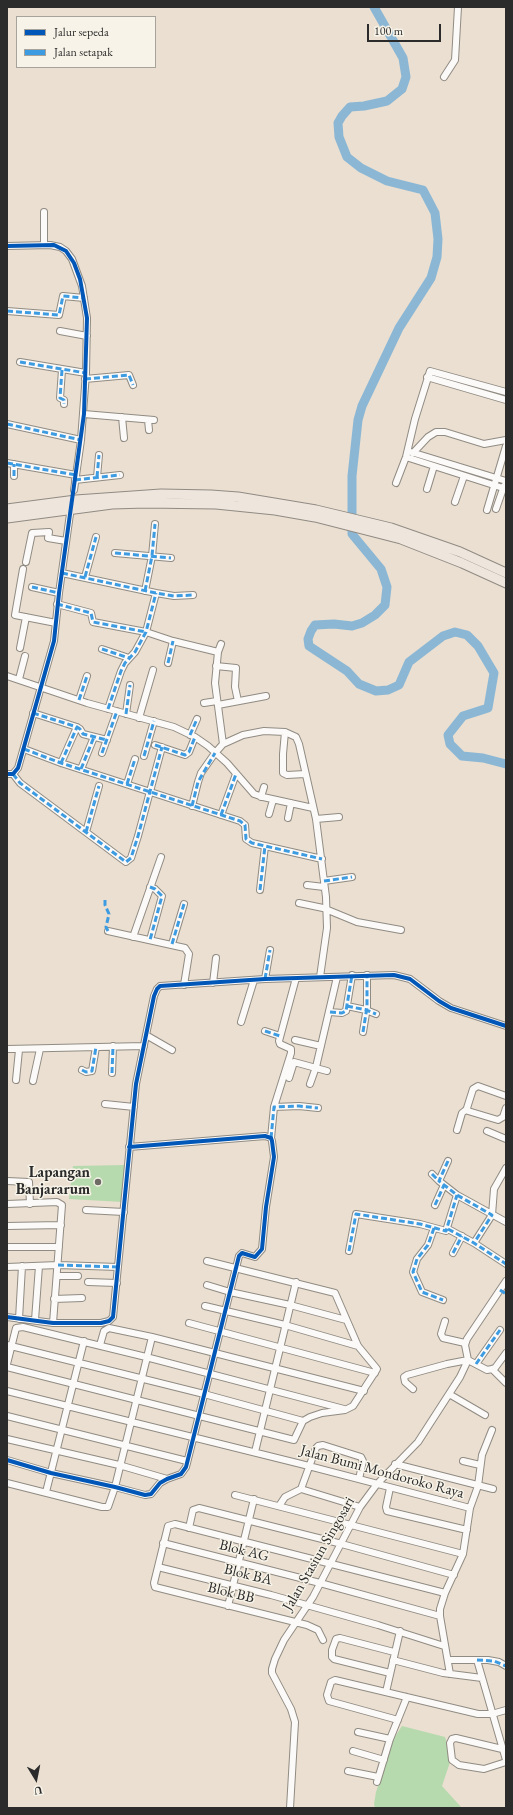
<!DOCTYPE html>
<style>
body{margin:0}
#map{position:relative;width:513px;height:1815px;overflow:hidden;background:#eadfd0;font-family:"EB Garamond",serif}
canvas{display:block}
.frame{position:absolute;inset:0;border:8px solid #2b2b2b;pointer-events:none}
.legend{position:absolute;left:16px;top:16px;width:140px;height:52px;box-sizing:border-box;background:#f7f3e8;border:1px solid #a5a39c;margin:0;padding:5px 7px;list-style:none;font-size:12px;color:#2b2b2b}
.legend li{display:flex;align-items:center;gap:8px;height:20px}
.legend b{width:20px;border:1px solid #a5a39c}
.north{position:absolute;left:16px;top:1759px;width:40px;height:40px;-webkit-text-stroke:3px #f7f3e8;paint-order:stroke;rotate:170deg;font-size:11px;font-weight:700;line-height:16px;text-align:center;color:#2b2b2b}
.north::after{content:'';display:block;margin:auto;width:14px;height:18px;background:#2b2b2b;clip-path:polygon(50% 0,100% 100%,50% 72%,0 100%)}
.scale{position:absolute;left:367px;top:24px;width:74px;height:18px;box-sizing:border-box;border:2px solid #2b2b2b;border-top:0;padding-left:5px;font-size:12px;line-height:14px;white-space:nowrap;color:#2b2b2b;-webkit-text-stroke:3px #f7f3e8;paint-order:stroke}
</style>
<div id="map">
<canvas width="513" height="1815"></canvas>
<div class="frame"></div>
<ul class="legend">
<li><b style="height:5px;background:#0057b8"></b>Jalur sepeda</li>
<li><b style="height:5px;background:#3d9ce1"></b>Jalan setapak</li>
</ul>
<div class="north">U</div>
<div class="scale">100 m</div>
</div>
<script>
const c = document.querySelector('canvas').getContext('2d');
c.lineJoin = 'round';
function fill(path, color) {
  c.fillStyle = color;
  c.fill(path, 'evenodd');
}
function shape(rows) {
  const path = new Path2D();
  for (const r of rows) {
    path.moveTo(r[0], r[1]);
    for (let i = 2; i < r.length; i += 2) path.lineTo(r[i], r[i + 1]);
  }
  return path;
}
function strokePath(path, color, width, dash) {
  c.strokeStyle = color;
  c.lineWidth = width;
  c.lineCap = dash ? 'butt' : 'round';
  c.setLineDash(dash || []);
  c.stroke(path);
}
function write(font, color, halo, rows, align = 'center') {
  c.font = font + ' "EB Garamond",serif';
  c.lineWidth = 3;
  c.setLineDash([]);
  c.textBaseline = 'middle';
  c.strokeStyle = halo;
  c.fillStyle = color;
  for (const [text, x, y, turn = 0] of rows) {
    c.save();
    c.translate(x, y);
    c.rotate((+turn || 0) * Math.PI / 180);
    c.textAlign = isNaN(turn) ? turn : align;
    if (halo) c.strokeText(text, 0, 0);
    c.fillText(text, 0, 0);
    c.restore();
  }
}
fill(shape([
 [126,1165,123,1202,69,1199,73,1166],
 [402,1726,445,1737,449,1749,450,1762,442,1786,461,1807,460,1808,375,1808,374,1804,376,1792,394,1738]
]), '#b6daae');
strokePath(shape([
 [374,7,403,58,406,77,402,89,387,101,364,106,350,107,342,116,338,123,339,137,347,157,361,168,387,181,423,190,435,213,438,239,437,257,431,278,399,328,362,406,358,420,352,476,352,534,381,569,387,587,385,605,375,615,362,623,352,626,334,624,315,625,311,631,308,639,309,646,347,671,359,684,376,691,388,690,399,685,409,662,443,636,455,632,467,635,478,646,494,673,489,702,488,708,463,716,448,735,450,744,462,756,483,758,506,764]
]), '#8bb7d5', 9);
const minor = shape([
 [444,77,455,60,458,7],
 [44,212,44,245],
 [7,246,50,245,60,247,66,251,72,259,82,286,87,318,86,373,81,440,74,490],
 [7,311,59,315,63,296,84,298],
 [60,331,87,336],
 [20,362,86,373],
 [62,370,60,398,64,400,64,404],
 [427,377,506,400],
 [85,379,129,375,133,385],
 [84,414,154,420],
 [122,417,124,438],
 [148,420,149,430],
 [7,424,81,440],
 [411,452,506,481],
 [413,453,428,437,436,432,445,432,484,444,506,440],
 [406,457,506,489],
 [7,463,76,475],
 [14,476,14,464],
 [97,477,99,455],
 [75,480,120,475],
 [396,483,406,457,415,419,430,371,506,392],
 [427,489,434,466],
 [455,502,464,476],
 [496,509,504,486],
 [487,510,506,446],
 [115,553,171,558],
 [26,562,32,533,49,532,48,538,66,541],
 [23,569,15,615,56,623],
 [62,573,156,593,174,596,193,595],
 [85,577,96,537],
 [32,587,59,593],
 [145,591,152,556,155,524],
 [57,604,91,613,93,622,146,632,173,641,218,652],
 [221,644,218,652,215,683,223,744],
 [20,648,26,617],
 [102,649,129,658],
 [168,663,173,641],
 [216,666,236,668,235,687,238,701],
 [7,676,87,703,174,727,195,737,208,746,227,763,254,794,263,797,313,808],
 [19,679,25,656],
 [79,700,87,676],
 [204,703,217,701],
 [218,705,266,696],
 [108,709,121,671,125,663,135,652,146,632,156,593],
 [33,713,77,727,80,729,83,734,107,740],
 [126,714,130,685],
 [139,718,153,670],
 [285,732,283,754,283,773,287,775,305,774],
 [190,735,197,719],
 [155,745,185,755,189,752,195,737],
 [24,749,61,763,240,821,245,825,246,839,252,843,322,859],
 [102,753,117,711],
 [144,756,154,721],
 [61,763,77,727],
 [81,769,94,737],
 [7,774,13,774,18,768,54,641,59,593,70,514],
 [13,774,20,783,126,862,131,858,138,836,162,747],
 [127,784,135,759],
 [261,797,264,787],
 [192,806,198,782,201,773,215,753,223,744,243,735,264,731,285,732,296,737,299,744,316,819,326,897,327,928,320,977],
 [269,814,273,800],
 [221,815,236,774],
 [288,818,291,803],
 [316,819,339,817],
 [86,832,99,786],
 [324,881,352,877],
 [307,885,324,887],
 [150,887,155,889,162,896,150,940],
 [260,890,265,846],
 [299,903,323,908,357,922,401,930],
 [108,931,185,948,189,954,184,985],
 [133,937,161,857],
 [172,944,184,904],
 [265,979,270,950],
 [213,983,216,958],
 [347,1006,366,1010,376,1014],
 [330,1012,342,1013,346,1011,352,975],
 [241,1022,254,980],
 [265,1031,280,1036],
 [363,1032,367,1007,367,975],
 [146,1035,172,1050],
 [295,1040,321,1046],
 [7,1049,144,1046],
 [82,1070,86,1072,92,1071,96,1047],
 [112,1073,113,1046],
 [289,1078,294,1062,327,1071],
 [16,1080,19,1050],
 [33,1081,40,1049],
 [310,1084,316,1067,337,977],
 [506,1096,478,1086,473,1089,467,1108,468,1111,498,1120,503,1117,506,1108],
 [105,1104,134,1107],
 [274,1107,299,1106,318,1108],
 [457,1130,462,1113,467,1109],
 [487,1131,506,1139],
 [271,1138,274,1107,291,1053,291,1049,280,1044,279,1041,296,978],
 [448,1161,439,1181,457,1195,506,1222],
 [432,1174,439,1181],
 [7,1181,29,1182,30,1204],
 [7,1204,57,1202,62,1205,53,1323],
 [435,1205,444,1185],
 [86,1210,124,1212],
 [7,1226,61,1225],
 [434,1228,428,1245,417,1259,413,1272,422,1292,443,1300],
 [448,1229,474,1243,506,1264],
 [474,1243,492,1215,494,1189,506,1168],
 [7,1247,59,1247],
 [349,1251,356,1214,420,1224,446,1231,457,1195],
 [453,1253,462,1236],
 [7,1267,58,1265,118,1267],
 [57,1276,78,1276],
 [88,1282,117,1283],
 [207,1285,230,1292,290,1305,346,1320],
 [54,1299,82,1298],
 [205,1306,285,1325,358,1346],
 [7,1317,53,1323,101,1323,109,1321,113,1317,136,1084,154,996,157,989,160,986,265,979,394,975,410,979,439,1001,451,1008,506,1026],
 [19,1319,22,1266],
 [35,1320,39,1266],
 [445,1321,441,1334,443,1338,465,1343],
 [189,1323,375,1373],
 [7,1345,204,1394,303,1421],
 [100,1345,104,1331,109,1328,152,1337,364,1391],
 [468,1360,465,1345,467,1339,506,1281],
 [7,1364,16,1328,23,1327,146,1357,344,1409],
 [476,1364,500,1330],
 [7,1367,294,1440,303,1421,310,1417,322,1413,345,1410,353,1406,377,1369,358,1346,335,1293,207,1261],
 [492,1369,506,1383],
 [413,1389,405,1382,404,1377,407,1375,447,1364,468,1360,487,1370,492,1369,495,1368,506,1353],
 [7,1391,301,1464,470,1508],
 [449,1394,485,1415],
 [7,1416,187,1461],
 [7,1439,119,1465,167,1479],
 [255,1452,296,1282],
 [7,1460,51,1473,115,1487,145,1495,151,1494,160,1483,167,1479,181,1474,186,1467,239,1256,242,1253,255,1257,262,1249,266,1207,274,1157,272,1141,271,1138,265,1136,129,1147],
 [463,1461,480,1465],
 [395,1464,493,1489],
 [7,1483,102,1507,108,1507,115,1487,152,1337],
 [390,1488,386,1507,387,1511,467,1530],
 [301,1489,360,1507],
 [46,1492,84,1341],
 [235,1495,463,1554],
 [279,1506,285,1497,301,1489,316,1448,318,1446,323,1445,361,1457,363,1461,359,1479],
 [189,1528,193,1510,199,1508,338,1543,454,1575],
 [163,1543,320,1583,440,1616],
 [158,1567,271,1595,378,1625,444,1646],
 [228,1606,254,1499],
 [323,1640,318,1630,307,1625,155,1587,154,1583,168,1526,175,1524,445,1593],
 [393,1660,443,1673,482,1678],
 [448,1660,488,1660,499,1662,506,1666],
 [477,1660,506,1760],
 [390,1673,334,1659,332,1657,332,1650,336,1639,340,1638,394,1652],
 [450,1674,440,1616,440,1609,445,1593,463,1554,470,1508,478,1486,482,1455,492,1430],
 [386,1692,400,1631],
 [398,1720,329,1701,327,1695,331,1682,335,1680,478,1714,492,1714,506,1710],
 [358,1732,390,1739],
 [502,1749,456,1738,452,1739,450,1743,452,1760,459,1765,484,1769,506,1762],
 [353,1751,384,1760],
 [348,1771,378,1777],
 [377,1782,390,1739,407,1697],
 [290,1808,295,1722,291,1709,272,1673,272,1669,275,1659,284,1640,313,1597,360,1507,377,1484,418,1442,460,1377,468,1360]
]);
const highway = shape([
 [7,509,76,500,161,494,211,495,238,497,316,510,391,528,460,552,506,573],
 [7,518,112,504,146,503,216,504,275,510,315,517,401,539,462,563,506,583]
]);
strokePath(minor, '#908b83', 8);
strokePath(highway, '#908b83', 11);
strokePath(minor, '#fcfaf8', 6);
strokePath(highway, '#eee5dd', 9);
strokePath(shape([
 [7,311,59,315,63,296,84,298],
 [20,362,86,373],
 [62,370,60,398,64,400,64,404],
 [85,379,129,375,133,385],
 [7,424,81,440],
 [7,463,76,475],
 [14,476,14,464],
 [97,477,99,455],
 [75,480,120,475],
 [115,553,171,558],
 [62,573,156,593,174,596,193,595],
 [85,577,96,537],
 [32,587,59,593],
 [145,591,152,556,155,524],
 [57,604,91,613,93,622,146,632],
 [102,649,129,658],
 [168,663,173,641],
 [79,700,87,676],
 [108,709,121,671,125,663,135,652,146,632,156,593],
 [33,713,77,727,80,729,83,734,107,740],
 [126,714,130,685],
 [190,735,197,719],
 [155,745,185,755,189,752,195,737],
 [24,749,61,763,240,821,245,825,246,839,252,843,322,859],
 [102,753,117,711],
 [144,756,154,721],
 [61,763,77,727],
 [81,769,94,737],
 [13,774,20,783,126,862,131,858,138,836,162,747],
 [127,784,135,759],
 [192,806,198,782,215,753],
 [221,815,236,774],
 [86,832,99,786],
 [324,881,352,877],
 [150,887,155,889,162,896,150,940],
 [260,890,265,846],
 [105,900,105,905,109,914,106,927,108,931],
 [172,944,184,904],
 [265,979,270,950],
 [347,1006,366,1010,376,1014],
 [330,1012,342,1013,346,1011,352,975],
 [265,1031,280,1036],
 [363,1032,367,1007,367,975],
 [82,1070,86,1072,92,1071,96,1047],
 [112,1073,113,1046],
 [271,1138,274,1107,299,1106,318,1108],
 [448,1161,439,1181,457,1195,492,1215,474,1243],
 [432,1174,439,1181],
 [435,1205,444,1185],
 [434,1228,428,1245,417,1259,413,1272,422,1292,443,1300],
 [448,1229,474,1243,506,1264],
 [349,1251,356,1214,420,1224,446,1231,457,1195],
 [453,1253,462,1236],
 [58,1265,118,1267],
 [500,1290,506,1294],
 [476,1364,500,1330],
 [477,1660,494,1661,506,1666]
]), '#3d9ce1', 3, [6, 3]);
strokePath(shape([
 [7,246,54,245,66,251,74,263,80,279,87,318,84,414,59,593,54,641,18,768,13,774,7,774],
 [7,1317,53,1323,101,1323,109,1321,113,1317,136,1084,154,996,157,989,160,986,265,979,394,975,410,979,439,1001,451,1008,506,1026],
 [7,1460,51,1473,115,1487,145,1495,151,1494,160,1483,167,1479,181,1474,186,1467,239,1256,242,1253,255,1257,262,1249,266,1207,274,1157,272,1141,271,1138,265,1136,129,1147]
]), '#0057b8', 4);
for (const [x, y, r, color] of [
 [98,1182,4,"#6e6a65"]
]) {
  const dot = new Path2D();
  dot.arc(x, y, r, 0, 2 * Math.PI);
  c.fillStyle = color;
  c.fill(dot);
  strokePath(dot, '#f7f3e8', 1.5);
}
write('bold 15px', '#2b2b2b', '#f7f3e8', [
 ["Lapangan",90,1173],
 ["Banjararum",90,1190]
], 'right');
write('15px', '#2b2b2b', '#f7f3e8', [
 ["Jalan Bumi Mondoroko Raya",382,1472,15],
 ["Blok AG",244,1551,14],
 ["Jalan Stasiun Singosari",319,1554,-60],
 ["Blok BA",248,1575,14],
 ["Blok BB",231,1593,14]
]);
</script>
